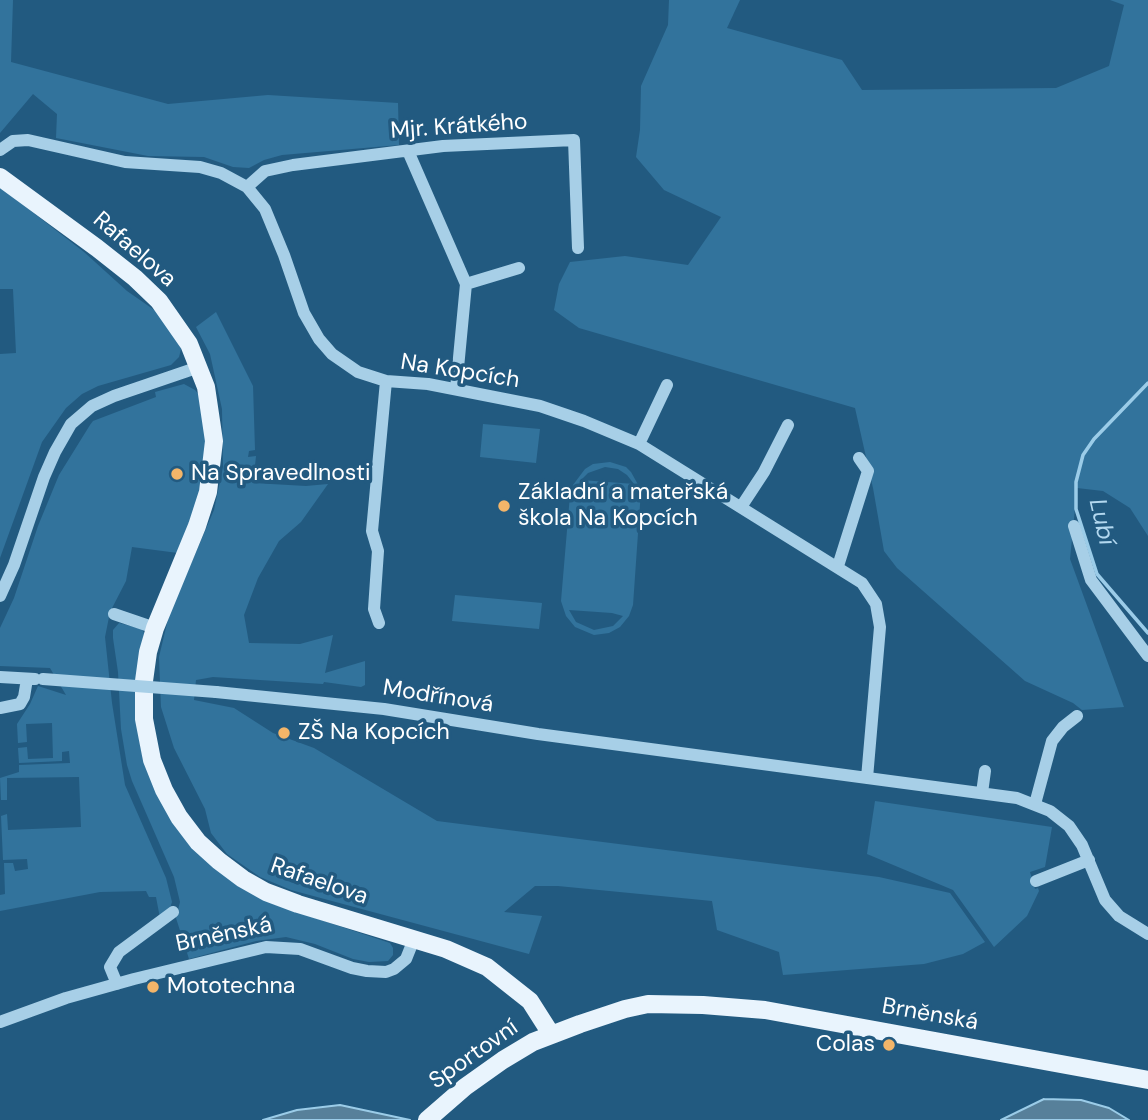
<!DOCTYPE html>
<meta charset="utf-8">
<style>
body{margin:0}
canvas{display:block;background:#225a80}
</style>
<canvas width="1148" height="1120"></canvas>
<script>
const c = document.querySelector('canvas').getContext('2d');
c.lineJoin = 'round';
function fill(path, color) {
  c.fillStyle = color;
  c.fill(path, 'evenodd');
}
function shape(rows) {
  const path = new Path2D();
  for (const r of rows) {
    path.moveTo(r[0], r[1]);
    for (let i = 2; i < r.length; i += 2) path.lineTo(r[i], r[i + 1]);
  }
  return path;
}
function strokePath(path, color, width, dash) {
  c.strokeStyle = color;
  c.lineWidth = width;
  c.lineCap = dash ? 'butt' : 'round';
  c.setLineDash(dash || []);
  c.stroke(path);
}
function write(font, color, halo, rows, align = 'center') {
  c.font = font + ' "DM Sans",sans-serif';
  c.lineWidth = 7;
  c.setLineDash([]);
  c.textBaseline = 'middle';
  c.strokeStyle = halo;
  c.fillStyle = color;
  for (const [text, x, y, turn = 0] of rows) {
    c.save();
    c.translate(x, y);
    c.rotate((+turn || 0) * Math.PI / 180);
    c.textAlign = isNaN(turn) ? turn : align;
    if (halo) c.strokeText(text, 0, 0);
    c.fillText(text, 0, 0);
    c.restore();
  }
}
fill(shape([
 [0,0,13,0,11,62,168,104,268,95,398,103,399,145,282,155,264,160,249,168,233,167,204,157,148,156,56,138,57,114,33,94,0,133],
 [669,0,740,0,727,28,842,60,862,90,1056,88,1109,66,1124,5,1110,0,1148,0,1148,536,1130,508,1103,491,1077,488,1070,559,1124,707,1082,710,1073,703,1025,681,897,568,884,551,873,488,855,408,579,328,554,310,559,284,570,262,625,256,688,265,721,217,664,190,636,157,640,130,641,86,668,25],
 [0,187,84,252,127,291,160,314,180,345,181,349,179,357,171,365,98,386,82,394,66,408,42,442,0,558,0,354,16,353,13,289,0,289],
 [216,312,253,386,255,450,249,451,248,457,256,456,253,483,306,486,328,484,301,522,279,541,258,578,244,615,249,643,300,644,333,635,325,673,365,661,365,685,361,687,324,682,323,684,213,677,196,680,194,700,234,708,273,733,314,748,437,821,879,877,950,893,985,942,963,954,924,964,783,975,779,952,717,930,712,901,558,886,535,886,504,912,542,916,529,954,291,890,260,877,227,854,211,833,205,809,174,748,161,707,159,657,169,615,214,510,223,467,222,409,210,354,196,327],
 [184,384,195,390,200,396,206,441,204,468,197,505,178,553,132,547,126,581,110,612,105,637,112,703,125,785,166,878,172,902,169,911,160,918,156,897,149,897,146,891,100,892,0,911,0,895,5,894,4,863,13,863,15,871,28,869,27,859,3,860,1,816,7,814,8,830,81,827,79,777,7,778,7,800,1,800,0,778,19,772,19,765,70,763,69,751,62,752,62,761,19,763,18,748,27,747,28,759,53,758,52,723,26,724,27,742,18,743,17,724,30,704,38,686,66,695,50,668,0,666,0,628,14,598,38,526,59,475,90,425,93,421,156,397,155,392],
 [483,424,540,429,536,463,480,457],
 [610,462,626,467,631,472,641,490,633,605,629,616,620,627,609,633,594,635,575,627,566,616,561,601,570,495,573,485,585,469,593,464],
 [605,467,618,469,627,475,634,484,581,480,588,473],
 [569,610,612,613,623,616,613,626,594,630,576,622],
 [455,595,542,603,539,629,452,621],
 [119,623,142,629,144,633,138,732,143,761,160,800,273,904,390,943,393,948,393,955,388,961,369,962,353,959,315,944,286,937,256,941,189,959,176,918,180,902,174,877,132,781,127,765,121,729,118,672,113,638,113,630],
 [875,801,1052,827,1045,867,1030,872,1035,889,1038,888,1039,891,1027,916,994,947,953,890,867,854]
]), '#32739c');
const water = shape([
 [1044,1099,1081,1100,1109,1108,1129,1120,1001,1120,1044,1099],
 [340,1105,410,1120,263,1120,297,1110,340,1105]
]);
fill(water, '#57809a');
strokePath(water, '#9bcce8', 2);
strokePath(shape([
 [1148,383,1094,439,1083,455,1076,482,1076,509,1097,574,1148,633]
]), '#9bcce8', 3.5);
strokePath(shape([
 [0,150,13,141,28,140,125,162,200,167,221,173,247,187,265,209,284,255,304,313,319,339,332,354,358,372,386,381],
 [408,151,466,284,456,389],
 [247,187,265,171,293,165,443,146,574,140,578,248],
 [466,284,519,268],
 [639,444,667,385],
 [741,507,764,472,788,425],
 [1074,526,1091,580,1148,656],
 [838,566,868,471,859,458],
 [0,596,14,565,44,477,55,452,71,424,92,406,114,396,199,367],
 [114,614,155,628],
 [379,623,374,609,378,551,372,531,386,381,428,384,540,406,584,421,639,444,862,583,876,604,880,627,867,778],
 [0,677,35,679],
 [216,692,384,709,538,734,1017,798,1050,811,1069,826,1082,845,1105,900,1119,916,1148,934],
 [0,708,20,704,24,697,27,679],
 [982,793,985,771],
 [1035,804,1052,741,1063,727,1077,716],
 [1036,881,1089,860],
 [117,984,110,967,119,952,173,912],
 [0,1022,66,998,134,979,266,947,300,949,352,968,367,971,386,972,394,969,406,959,414,939]
]), '#a7cfe7', 12);
strokePath(shape([
 [0,177,97,248,135,278,159,301,189,344,206,387,214,441,208,492,197,526,155,628,148,652,144,681,144,719,152,760,164,790,179,817,198,842,219,861,243,879,266,892,298,904,446,949,487,967,530,1001,551,1034],
 [427,1120,465,1087,503,1060,533,1042,580,1024,625,1009,648,1004,703,1005,765,1010,1148,1080]
]), '#e9f4fd', 18);
strokePath(shape([
 [43,679,216,692]
]), '#a7cfe7', 12);
for (const [x, y, r, color] of [
 [177,474,7,"#f3b569"],
 [504,506,7,"#f3b569"],
 [284,733,7,"#f3b569"],
 [153,987,7,"#f3b569"],
 [889,1045,7,"#f3b569"]
]) {
  const dot = new Path2D();
  dot.arc(x, y, r, 0, 2 * Math.PI);
  c.fillStyle = color;
  c.fill(dot);
  strokePath(dot, '#225a80', 2.5);
}
write('23px', '#fff', '#225a80', [
 ["Mjr. Krátkého",459,127,-4],
 ["Rafaelova",134,250,41],
 ["Na Kopcích",460,372,9],
 ["Modřínová",438,697,9],
 ["Rafaelova",319,882,19],
 ["Brněnská",224,935,-12],
 ["Brněnská",930,1015,10],
 ["Sportovní",474,1055,-35]
]);
write('23px', '#fff', '#225a80', [
 ["Na Spravedlnosti",191,474],
 ["Základní a mateřská",518,493],
 ["škola Na Kopcích",518,519],
 ["ZŠ Na Kopcích",298,733],
 ["Mototechna",167,987],
 ["Colas",875,1045,"right"]
], 'left');
write('italic 24px', '#b3d8ef', '#225a80', [
 ["Lubí",1101,522,77]
]);
</script>
